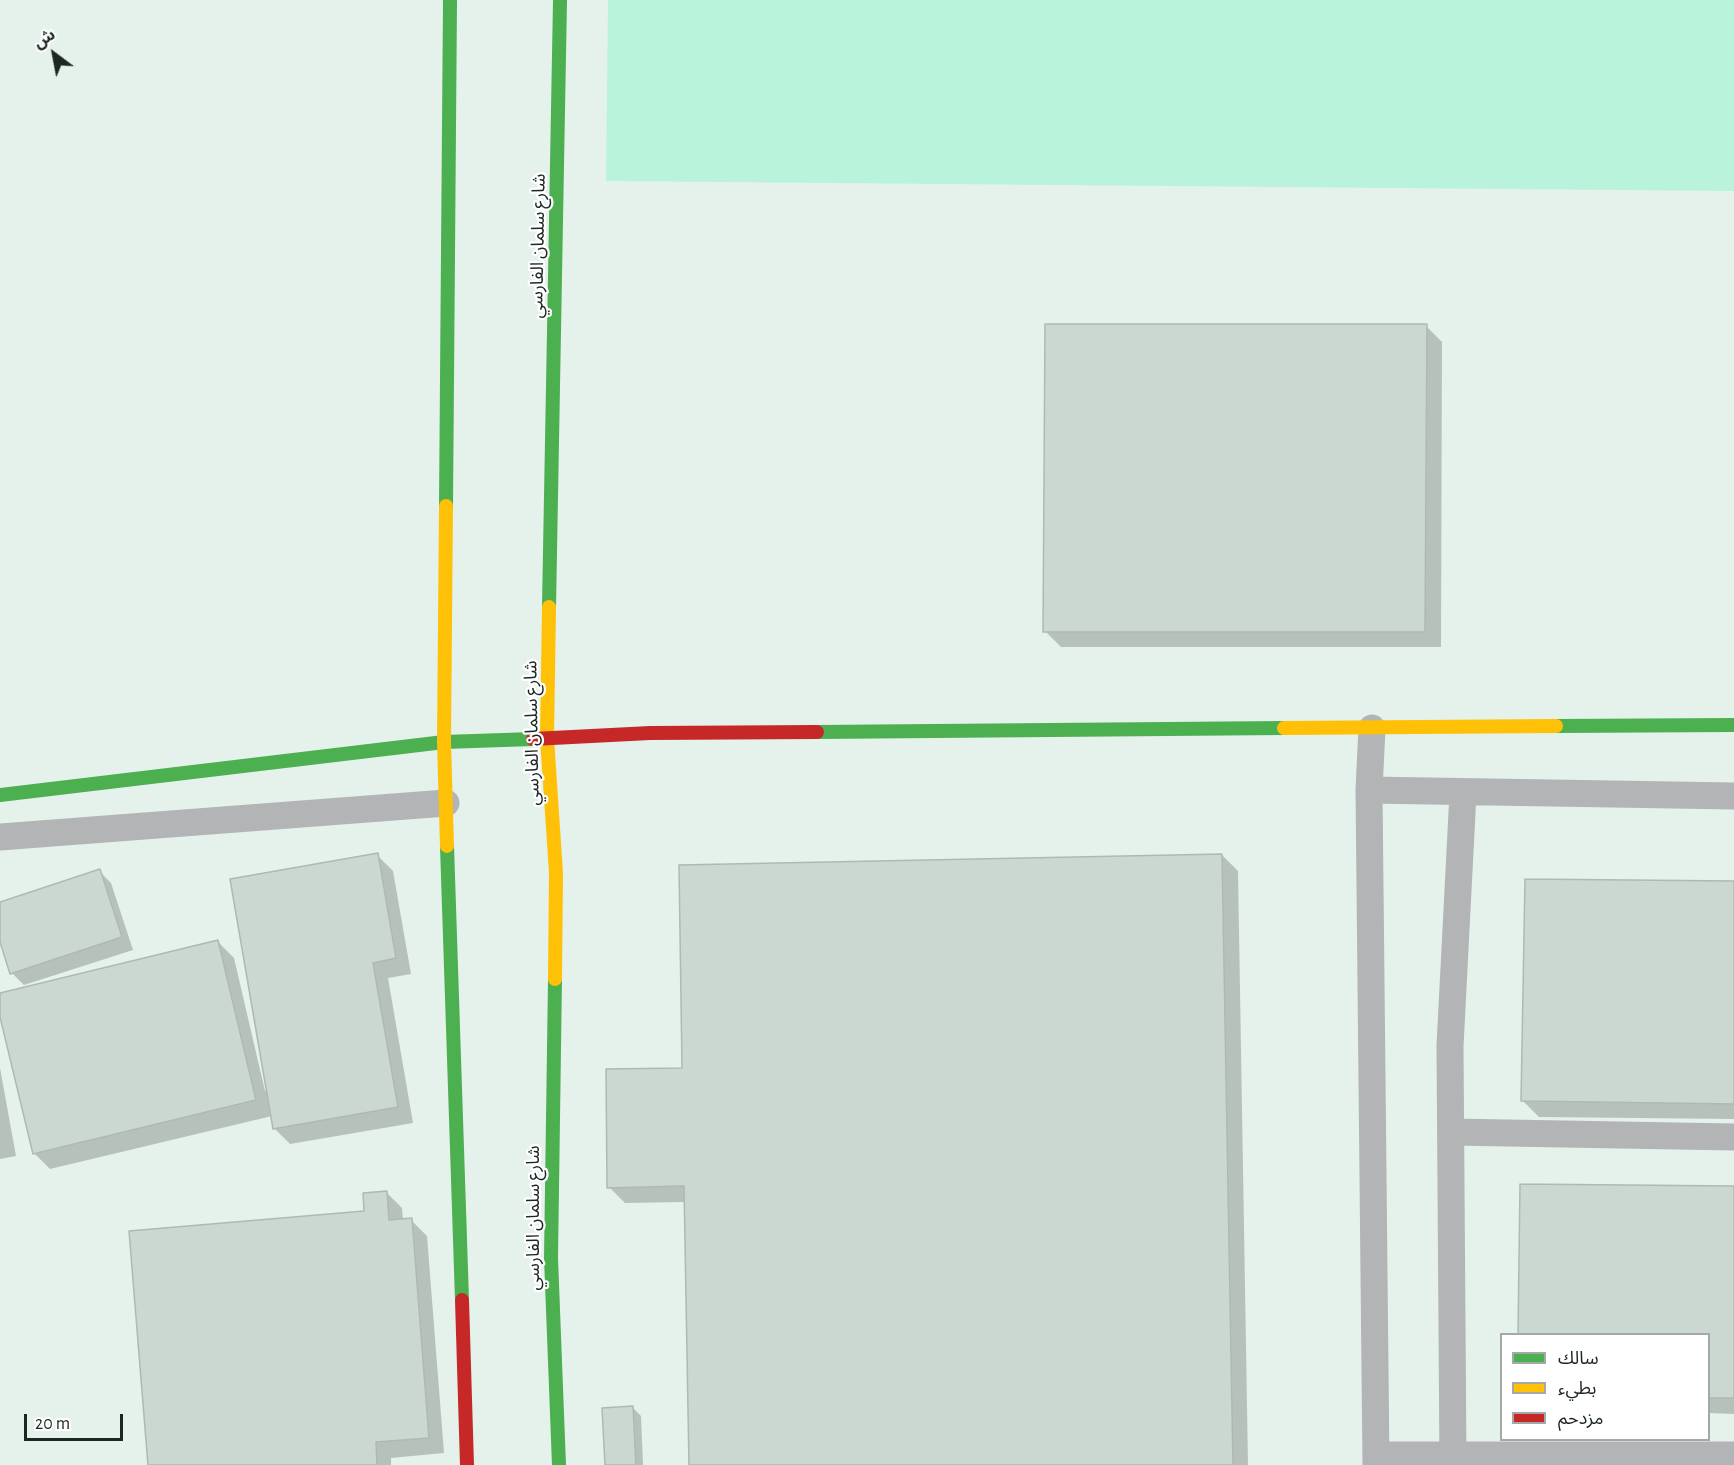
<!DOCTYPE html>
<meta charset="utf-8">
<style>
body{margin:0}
#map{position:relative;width:1734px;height:1465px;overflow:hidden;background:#e4f2eb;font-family:"Alegreya Sans","Noto Sans Arabic",sans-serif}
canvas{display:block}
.legend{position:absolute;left:1500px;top:1333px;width:210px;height:108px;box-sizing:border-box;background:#fff;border:2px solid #a4a8a7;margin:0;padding:8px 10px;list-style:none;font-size:18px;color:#1c2622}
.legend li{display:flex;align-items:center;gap:12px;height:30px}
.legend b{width:30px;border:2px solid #a4a8a7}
.north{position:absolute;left:24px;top:24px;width:60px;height:60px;-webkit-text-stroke:4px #fff;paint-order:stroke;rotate:328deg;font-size:16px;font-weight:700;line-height:24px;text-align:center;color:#1c2622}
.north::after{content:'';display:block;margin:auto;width:21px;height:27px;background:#1c2622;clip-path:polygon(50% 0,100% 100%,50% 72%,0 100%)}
.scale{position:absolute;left:24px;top:1414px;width:99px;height:27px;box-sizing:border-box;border:3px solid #1c2622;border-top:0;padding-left:8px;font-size:18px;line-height:21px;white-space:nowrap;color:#1c2622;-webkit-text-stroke:4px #fff;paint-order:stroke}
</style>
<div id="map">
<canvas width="1734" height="1465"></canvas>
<ul class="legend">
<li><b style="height:8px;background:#4caf50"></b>سالك</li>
<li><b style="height:8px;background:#ffc107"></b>بطيء</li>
<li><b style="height:8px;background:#c62828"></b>مزدحم</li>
</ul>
<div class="north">ش</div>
<div class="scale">20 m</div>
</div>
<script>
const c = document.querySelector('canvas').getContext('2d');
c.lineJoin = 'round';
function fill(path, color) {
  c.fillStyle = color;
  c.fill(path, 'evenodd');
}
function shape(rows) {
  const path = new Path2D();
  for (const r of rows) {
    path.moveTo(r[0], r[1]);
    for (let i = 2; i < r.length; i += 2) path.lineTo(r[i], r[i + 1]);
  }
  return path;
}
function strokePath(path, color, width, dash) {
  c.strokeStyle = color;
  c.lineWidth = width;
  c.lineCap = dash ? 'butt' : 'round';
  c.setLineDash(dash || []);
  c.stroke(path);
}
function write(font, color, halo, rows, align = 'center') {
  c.font = font + ' "Alegreya Sans","Noto Sans Arabic",sans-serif';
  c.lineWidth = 4.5;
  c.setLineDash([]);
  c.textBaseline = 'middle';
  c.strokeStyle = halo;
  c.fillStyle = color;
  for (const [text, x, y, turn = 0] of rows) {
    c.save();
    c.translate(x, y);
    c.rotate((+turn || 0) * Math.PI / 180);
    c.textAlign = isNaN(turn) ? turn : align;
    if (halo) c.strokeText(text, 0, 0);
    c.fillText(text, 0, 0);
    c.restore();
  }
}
fill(shape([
 [608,0,1734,0,1734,191,606,181]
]), '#b9f3dc');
fill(shape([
 [1426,326,1442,342,1441,647,1061,647,1045,631],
 [377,855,393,871,411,974,388,978,413,1123,290,1144,274,1128,272,1116,50,1169,34,1153,0,1010,0,995,218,942,234,958,265,1091,268,1091],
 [1222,855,1238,871,1248,1465,690,1465,686,1202,625,1203,609,1187,684,1069],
 [99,871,111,883,133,950,24,985,12,973,0,937,0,904],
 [1734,882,1734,1119,1539,1117,1523,1101],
 [0,1068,16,1156,0,1159],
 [1521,1185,1734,1187,1734,1414,1708,1413,1708,1334,1519,1334],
 [386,1192,402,1208,403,1220,411,1220,427,1236,444,1453,391,1458,391,1465,149,1465,365,1213],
 [633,1408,641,1416,643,1465,607,1465]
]), '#0003');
const building = shape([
 [1045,324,1427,324,1425,632,1043,632,1045,324],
 [378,853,396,958,373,963,398,1107,273,1129,230,879,378,853],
 [1222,854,1233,1465,689,1465,684,1186,607,1188,606,1069,682,1068,679,865,1222,854],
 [100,869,122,937,10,974,0,942,0,902,100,869],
 [1525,879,1734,881,1734,1104,1521,1101,1525,879],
 [218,940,256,1100,33,1154,0,1017,0,993,218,940],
 [1520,1184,1734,1186,1734,1398,1708,1398,1708,1334,1518,1334,1520,1184],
 [387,1191,389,1220,412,1218,429,1438,376,1442,377,1465,148,1465,129,1231,364,1211,363,1193,387,1191],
 [633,1406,636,1465,605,1465,602,1408,633,1406]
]);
fill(building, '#cbd7d1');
strokePath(building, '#aeb9b3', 1.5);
strokePath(shape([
 [1372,728,1369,790,1376,1465],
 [1369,790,1734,796],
 [0,837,446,803],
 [1451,1132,1734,1137],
 [1376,1455,1734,1455],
 [1453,1465,1450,1046,1463,793]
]), '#b3b4b5', 27);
strokePath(shape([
 [446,506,450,0],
 [549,607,560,0],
 [1556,726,1734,725],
 [817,732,1284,728],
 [0,795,444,742,533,739],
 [447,846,462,1300],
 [555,979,551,1258,559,1465]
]), '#4caf50', 14);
strokePath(shape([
 [446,506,444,742,447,846],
 [549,607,547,738,556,873,555,979],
 [1284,728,1556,726]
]), '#ffc107', 14);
strokePath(shape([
 [533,739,650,733,817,732],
 [462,1300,467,1465]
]), '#c62828', 14);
write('18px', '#1c2622', '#fff', [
 ["شارع سلمان الفارسي",538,246,-89],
 ["شارع سلمان الفارسي",532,733,-91],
 ["شارع سلمان الفارسي",534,1218,-90]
]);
</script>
